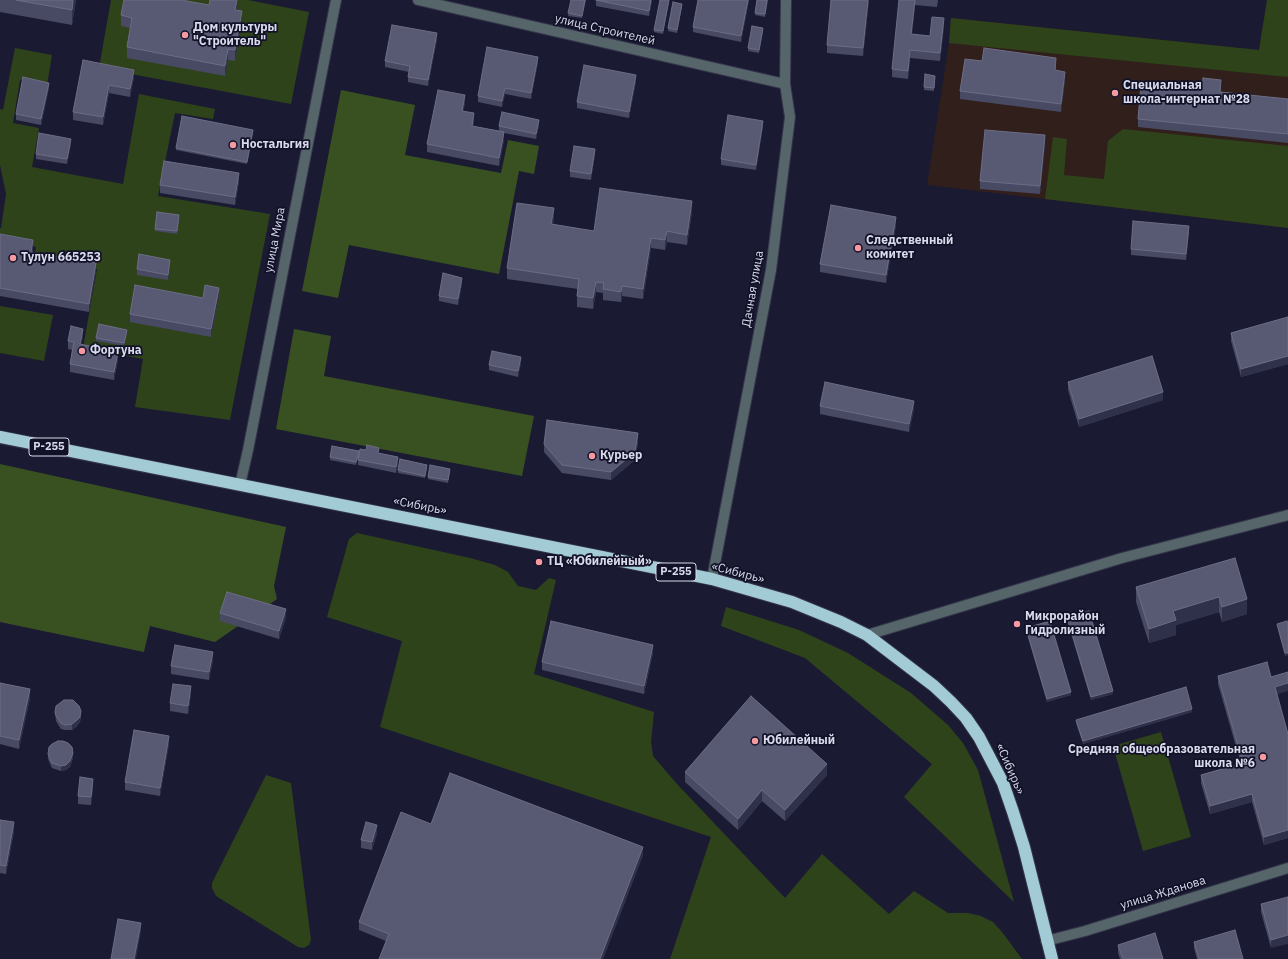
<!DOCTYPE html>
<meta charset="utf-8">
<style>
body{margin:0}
canvas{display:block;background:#1a1a32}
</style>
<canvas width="1288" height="959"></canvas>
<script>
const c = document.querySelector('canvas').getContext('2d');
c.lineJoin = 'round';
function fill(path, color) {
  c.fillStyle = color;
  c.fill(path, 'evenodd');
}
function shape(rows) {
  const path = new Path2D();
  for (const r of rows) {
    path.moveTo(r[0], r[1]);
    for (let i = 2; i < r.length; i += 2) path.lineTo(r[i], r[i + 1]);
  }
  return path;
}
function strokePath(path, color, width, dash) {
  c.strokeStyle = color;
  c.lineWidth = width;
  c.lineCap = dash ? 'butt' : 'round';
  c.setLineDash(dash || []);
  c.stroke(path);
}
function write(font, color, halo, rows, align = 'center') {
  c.font = font + ' "IBM Plex Sans",sans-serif';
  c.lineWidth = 3.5;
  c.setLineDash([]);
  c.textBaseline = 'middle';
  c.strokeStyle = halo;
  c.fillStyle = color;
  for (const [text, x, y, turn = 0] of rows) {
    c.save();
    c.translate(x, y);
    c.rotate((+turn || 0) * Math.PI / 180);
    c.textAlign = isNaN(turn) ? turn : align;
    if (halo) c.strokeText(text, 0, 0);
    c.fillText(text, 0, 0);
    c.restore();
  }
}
fill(shape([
 [1267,0,1288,0,1288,228,927,185,949,43,951,18,1259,50]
]), '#311f1b');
fill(shape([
 [111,0,248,0,309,12,291,104,99,68],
 [1267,0,1288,0,1288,77,949,43,951,18,1259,50],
 [15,48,52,55,47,85,20,80,13,123,39,128,32,167,123,184,139,94,215,109,213,119,175,113,158,196,270,214,230,420,135,407,143,359,83,348,97,269,34,258,36,247,0,240,0,228,1,228,6,194,0,165,0,109,3,110],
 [1123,129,1288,146,1288,228,1045,199,1053,137,1067,139,1064,175,1104,179,1108,141],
 [0,306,53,315,44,361,0,353],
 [357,533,470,558,495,565,508,572,518,586,536,590,549,578,556,580,534,674,654,712,651,742,653,756,677,784,785,898,822,854,889,914,914,891,948,913,968,913,981,916,993,922,1002,932,1022,959,670,959,711,837,380,727,402,641,327,617,349,539],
 [726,607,799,630,848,653,911,693,948,725,963,743,978,770,1014,902,904,797,932,764,805,658,721,626],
 [1161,732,1191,837,1143,851,1113,746],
 [266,775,291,783,311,940,309,945,304,948,298,947,216,896,212,888,212,883]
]), '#2f431a');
fill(shape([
 [341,90,415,105,405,155,501,173,508,140,539,146,534,174,519,171,499,274,349,245,338,298,302,291],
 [294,329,331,336,324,376,534,416,522,476,276,429],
 [0,464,286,527,274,586,277,599,215,642,150,626,144,652,0,622]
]), '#395121');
const street = shape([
 [418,0,785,84],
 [240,485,248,450,336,0],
 [712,579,771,270,790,117,785,84,786,0],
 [867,635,1122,558,1288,515],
 [1046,941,1085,931,1288,868]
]);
const highway = shape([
 [0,437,712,579,792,602,841,622,867,635,934,686,951,702,966,718,979,737,1003,783,1013,812,1024,847,1052,959]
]);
strokePath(street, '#35354c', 12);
strokePath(highway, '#35354c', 14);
strokePath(street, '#556569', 10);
strokePath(highway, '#a2cbd6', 12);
fill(shape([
 [0,0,76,0,72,25,0,12],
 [238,0,238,6,237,11,242,22,235,61,228,60,225,76,127,58,127,47,130,28,121,26,121,15,209,5],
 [571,0,586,0,582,18,568,16],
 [596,0,652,0,649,16,596,6],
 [669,0,663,34,654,32,654,30],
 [698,0,749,0,741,42,693,32,693,27],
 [757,0,768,0,765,17,755,15],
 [869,0,863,56,827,53,827,45],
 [899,0,938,0,937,7,915,5,912,34,930,36,944,26,940,61,910,58,908,79,892,77,892,69],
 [682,6,677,33,668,31,668,28],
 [763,31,759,53,748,51,748,48],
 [437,39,428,86,408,82,408,77,409,72,385,67,385,61],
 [83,60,134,78,130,97,109,93,103,125,73,120,73,112],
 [982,61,1056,66,1056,70,1065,80,1061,112,960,99,960,91],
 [538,62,531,99,505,94,502,107,478,102,478,96],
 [935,78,934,91,924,90,924,87],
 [636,81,629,118,577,108,577,102],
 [49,88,41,125,16,120,16,114],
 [1221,88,1220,92,1288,99,1288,143,1138,127,1138,119,1202,90],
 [465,103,463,111,474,121,473,126,499,131,499,126,539,125,536,139,504,133,504,140,499,166,427,152,427,144],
 [763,126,756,170,721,165,721,159],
 [253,132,247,164,176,150,176,148],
 [71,144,67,164,36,159,36,154],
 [1045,144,1040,194,980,189,980,181],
 [595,154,591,180,570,177,570,171],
 [239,181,235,205,160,193,160,185],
 [692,212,687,245,667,242,665,250,651,248,643,299,622,296,621,302,603,300,603,293,596,292,593,309,577,307,577,296,578,289,507,279,507,268,554,219,553,225,594,231],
 [179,217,177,234,155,231,155,229],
 [896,225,886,283,820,272,820,264],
 [1189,231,1186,260,1131,255,1131,249],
 [0,234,33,248,33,252,96,271,89,312,0,296],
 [170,265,168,280,137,275,137,269],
 [462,283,458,305,439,301,439,296],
 [219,296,211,337,130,322,130,314],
 [1288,317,1288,364,1241,377,1231,341,1231,333],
 [127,333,124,346,96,341,96,338],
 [83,337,81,344,118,360,114,380,70,372,70,364,72,350,68,349,68,341],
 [521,363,518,377,489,370,489,365],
 [1068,382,1163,400,1079,427,1068,390],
 [820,406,914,409,909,432,820,414],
 [638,442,635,460,611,480,562,473,544,452,544,444],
 [379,453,398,463,396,473,358,465,358,460],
 [359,454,356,465,330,460,330,457],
 [427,467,425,478,398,473,398,470],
 [450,472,448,483,428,479,428,477],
 [1235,558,1247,614,1222,622,1219,612,1176,625,1176,635,1149,643,1136,602,1136,587],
 [220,613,286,617,279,639,220,621],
 [1067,617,1113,694,1091,700,1067,620],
 [1277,624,1288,624,1288,655,1285,656,1277,626],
 [1026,628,1071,695,1047,702,1026,631],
 [653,653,644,694,542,670,542,662],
 [213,660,209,680,171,674,171,666],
 [1218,676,1277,695,1288,734,1288,838,1264,845,1252,802,1210,814,1201,783,1201,775,1241,764,1218,684],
 [0,683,30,698,19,749,0,744],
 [191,694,188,714,170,711,170,703],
 [55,712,81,717,80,722,76,727,72,730,65,730,61,729,56,721],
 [1192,712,1083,744,1076,723,1076,720],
 [169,744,160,796,125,790,125,782],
 [48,754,73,758,70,767,66,770,61,771,52,768,48,759],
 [685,772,827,775,785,821,762,801,738,830,685,782],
 [93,787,91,805,78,804,78,796],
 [0,820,14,831,6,874,0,873],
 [431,824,643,855,603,959,379,959,386,941,359,930,359,922],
 [377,833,372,850,361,848,361,840],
 [1288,897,1271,948,1261,912,1261,904],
 [1194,942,1243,959,1197,959,1194,948],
 [1118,945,1163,959,1120,959,1118,953]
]), '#484963');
fill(shape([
 [73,0,76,0,72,25,72,10],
 [237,0,238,0,238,6,235,21,235,10],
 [651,0,652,0,649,16,649,11],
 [669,0,663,34,663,31],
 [748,0,749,0,741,42,741,36],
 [868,0,869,0,863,56,863,48],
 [915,0,915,5,911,42,911,34],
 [682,4,682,6,677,33,677,30],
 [242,11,242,22,235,61,235,50],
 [944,18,944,26,940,61,940,53],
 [763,28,763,31,759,53,759,50],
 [437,33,437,39,428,86,428,80],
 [228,49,228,60,225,76,225,66],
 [910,50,910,58,908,79,908,71],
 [538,57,538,62,531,99,531,93],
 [1056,58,1056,66,1055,78,1055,70],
 [134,70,134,78,130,97,130,89],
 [1065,72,1065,80,1061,112,1061,104],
 [636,75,636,81,629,118,629,112],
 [49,83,49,88,41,125,41,119],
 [109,85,109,93,103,125,103,117],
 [505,88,505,94,502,107,502,101],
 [465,95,465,103,462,119,462,111],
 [474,113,474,121,472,134,472,126],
 [539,120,539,125,536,139,536,134],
 [763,121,763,126,756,170,756,165],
 [253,130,253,132,247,164,247,162],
 [504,132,504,140,499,166,499,158],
 [1045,135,1045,144,1040,194,1040,186],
 [71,139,71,144,67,164,67,159],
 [595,149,595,154,591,180,591,174],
 [239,173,239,181,235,205,235,197],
 [692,201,692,212,687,245,687,235],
 [554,208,554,219,551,235,551,224],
 [896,217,896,225,886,283,886,275],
 [1189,226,1189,231,1186,260,1186,254],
 [667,231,667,242,665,250,665,240],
 [651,238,651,248,643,299,643,289],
 [33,240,33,248,31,260,31,252],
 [170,260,170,265,168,280,168,275],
 [96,263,96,271,89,312,89,304],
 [462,278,462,283,458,305,458,299],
 [596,282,596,292,593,309,593,298],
 [622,286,622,296,621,302,621,292],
 [219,288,219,296,211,337,211,329],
 [83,329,83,337,80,352,80,344],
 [118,352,118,360,114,380,114,372],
 [1288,356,1288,364,1241,377,1241,369],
 [521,357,521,363,518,377,518,371],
 [1163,392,1163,400,1079,427,1079,419],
 [914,401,914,409,909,432,909,424],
 [638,433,638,442,635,460,611,480,611,472],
 [398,457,398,463,396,473,396,467],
 [1219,597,1219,612,1176,625,1176,635,1149,643,1149,629,1173,611],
 [1247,599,1247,614,1222,622,1222,607],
 [286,609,286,617,279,639,279,631],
 [653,645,653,653,644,694,644,686],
 [213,652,213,660,209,680,209,672],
 [1285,653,1288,653,1288,655,1285,656],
 [1288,683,1288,691,1275,695,1275,687],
 [191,686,191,694,188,714,188,706],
 [30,689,30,698,19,749,19,740],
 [1113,691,1113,694,1091,700,1091,697],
 [1071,692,1071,695,1047,702,1047,699],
 [1192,709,1192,712,1083,744,1083,741],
 [81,711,80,722,76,727,72,730,72,724],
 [169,736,169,744,160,796,160,788],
 [73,753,73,758,70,767,66,770,61,771,61,766],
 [827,764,827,775,785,821,785,810],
 [93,779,93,787,91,805,91,797],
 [762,790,762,801,738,830,738,819],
 [1252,794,1252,802,1210,814,1210,806],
 [14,822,14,831,6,874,6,866],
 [377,825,377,833,372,850,372,842],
 [1288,830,1288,838,1264,845,1264,837],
 [643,847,643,855,603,959,600,959],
 [141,923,141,931,136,959,134,959],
 [1288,935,1288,944,1271,948,1271,940]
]), '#2f3049');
const building = shape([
 [16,0,73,0,72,10,16,0],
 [124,0,181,0,209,5,210,0,237,0,235,10,242,11,235,50,228,49,225,66,127,47,132,18,121,15,124,0],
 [571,0,585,0,582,16,568,13,571,0],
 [596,0,651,0,649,11,596,0],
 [660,0,669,0,663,31,654,30,660,0],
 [698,0,748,0,741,36,693,27,698,0],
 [757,0,767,0,765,14,755,13,757,0],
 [831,0,868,0,863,48,827,45,831,0],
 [899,0,915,0,911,34,930,36,932,17,944,18,940,53,910,50,908,71,892,69,899,0],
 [673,2,682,4,677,30,668,28,673,2],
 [392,25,437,33,428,80,408,77,410,66,385,61,392,25],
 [752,26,763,28,759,50,748,48,752,26],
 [487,47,538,57,531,93,505,88,502,101,478,96,487,47],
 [984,48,1056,58,1055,70,1065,72,1061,104,960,91,965,59,982,61,984,48],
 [83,60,134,70,130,89,109,85,103,117,73,112,83,60],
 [584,65,636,75,629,112,577,102,584,65],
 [925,74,935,76,934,88,924,87,925,74],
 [23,77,49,83,41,119,16,114,23,77],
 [1203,78,1221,80,1220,92,1288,99,1288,134,1138,119,1141,84,1202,90,1203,78],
 [438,90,465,95,462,111,474,113,472,126,504,132,499,158,427,144,438,90],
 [502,112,539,120,536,134,499,126,502,112],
 [728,115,763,121,756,165,721,159,728,115],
 [182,116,253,130,247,162,176,148,182,116],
 [985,130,1045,135,1040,186,980,181,985,130],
 [39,133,71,139,67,159,36,154,39,133],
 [574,146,595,149,591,174,570,171,574,146],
 [164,161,239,173,235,197,160,185,164,161],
 [600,188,692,201,687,235,667,231,665,240,651,238,643,289,622,286,621,292,603,289,604,283,596,282,593,298,577,296,579,279,507,268,517,203,554,208,551,224,594,231,600,188],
 [831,205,896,217,886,275,820,264,831,205],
 [157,212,179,215,177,231,155,229,157,212],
 [1133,221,1189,226,1186,254,1131,249,1133,221],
 [0,234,33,240,31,252,96,263,89,304,0,288,0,234],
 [139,254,170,260,168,275,137,269,139,254],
 [443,273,462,278,458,299,439,296,443,273],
 [135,285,203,298,205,285,219,288,211,329,130,314,135,285],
 [1288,317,1288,356,1241,369,1231,333,1288,317],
 [99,324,127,330,124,343,96,338,99,324],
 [71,326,83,329,80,344,118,352,114,372,70,364,74,342,68,341,71,326],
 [492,351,521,357,518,371,489,365,492,351],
 [1152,356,1163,392,1079,419,1068,382,1152,356],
 [825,382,914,401,909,424,820,406,825,382],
 [547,420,638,433,635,452,611,472,562,465,544,444,547,420],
 [367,445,379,448,378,453,398,457,396,467,358,460,360,449,366,450,367,445],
 [332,446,359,451,356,462,330,457,332,446],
 [400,459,427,465,425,476,398,470,400,459],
 [430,465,450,469,448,480,428,477,430,465],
 [1235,558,1247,599,1222,607,1219,597,1173,611,1176,620,1149,629,1136,587,1235,558],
 [227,592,286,609,279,631,220,613,227,592],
 [1089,611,1113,691,1091,697,1067,617,1089,611],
 [551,621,653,645,644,686,542,662,551,621],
 [1050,621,1071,692,1047,699,1026,628,1050,621],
 [1287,621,1288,624,1288,653,1285,653,1277,624,1287,621],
 [175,645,213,652,209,672,171,666,175,645],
 [1267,662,1271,677,1288,672,1288,683,1275,687,1288,734,1288,830,1264,837,1252,794,1210,806,1201,775,1243,763,1218,676,1267,662],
 [0,683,30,689,19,740,0,736,0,683],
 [173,684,191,686,188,706,170,703,173,684],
 [1186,687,1192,709,1083,741,1076,720,1186,687],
 [751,696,827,764,785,810,762,790,738,819,685,772,751,696],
 [64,700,73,700,79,706,81,711,80,717,76,721,72,724,65,725,61,723,56,716,55,712,56,706,64,700],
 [134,730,169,736,160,788,125,782,134,730],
 [58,741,63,741,68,743,72,747,73,753,70,761,66,765,61,766,52,763,48,754,49,747,52,744,58,741],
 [450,773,643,847,600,959,379,959,389,934,359,922,401,812,431,824,450,773],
 [80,777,93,779,91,797,78,796,80,777],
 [0,820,14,822,6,866,0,865,0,820],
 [366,822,377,825,372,842,361,840,366,822],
 [1288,897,1288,935,1271,940,1261,904,1288,897],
 [118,919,141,923,134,959,111,959,118,919],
 [1235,930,1243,959,1199,959,1194,942,1235,930],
 [1155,933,1163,959,1123,959,1118,945,1155,933]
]);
fill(building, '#585972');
strokePath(building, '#6c6d85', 1);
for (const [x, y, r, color] of [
 [185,35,4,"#f49aa0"],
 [1115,93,4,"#f49aa0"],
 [233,145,4,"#f49aa0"],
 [858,248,4,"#f49aa0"],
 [13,258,4,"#f49aa0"],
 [82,351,4,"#f49aa0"],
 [592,456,4,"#f49aa0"],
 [539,562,4,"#f49aa0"],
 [1017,624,4,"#f49aa0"],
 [755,741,4,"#f49aa0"],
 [1263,757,4,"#f49aa0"]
]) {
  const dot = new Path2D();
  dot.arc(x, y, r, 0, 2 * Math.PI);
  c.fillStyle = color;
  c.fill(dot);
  strokePath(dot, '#111128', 1.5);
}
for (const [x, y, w] of [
 [49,447,40],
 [676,572,40]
]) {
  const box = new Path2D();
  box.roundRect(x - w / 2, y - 9, w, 18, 3);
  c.fillStyle = '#111128';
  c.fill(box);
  strokePath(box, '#d9daeb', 1);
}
write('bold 11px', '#d9daeb', null, [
 ["Р-255",49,447],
 ["Р-255",676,572]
]);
write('bold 12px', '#d9daeb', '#111128', [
 ["Дом культуры",193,28],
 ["\"Строитель\"",193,42],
 ["Специальная",1123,86],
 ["школа-интернат №28",1123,100],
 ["Ностальгия",241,145],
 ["Следственный",866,241],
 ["комитет",866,255],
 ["Тулун 665253",21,258],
 ["Фортуна",90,351],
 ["Курьер",600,456],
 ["ТЦ «Юбилейный»",547,562],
 ["Микрорайон",1025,617],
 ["Гидролизный",1025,631],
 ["Юбилейный",763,741],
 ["Средняя общеобразовательная",1255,750,"right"],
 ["школа №6",1255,764,"right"]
], 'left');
write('12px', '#d9daeb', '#111128', [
 ["улица Строителей",605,30,13],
 ["улица Мира",275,240,-79],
 ["Дачная улица",753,289,-80],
 ["«Сибирь»",420,506,11],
 ["«Сибирь»",738,573,15],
 ["«Сибирь»",1010,769,66],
 ["улица Жданова",1163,893,-17]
]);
</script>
